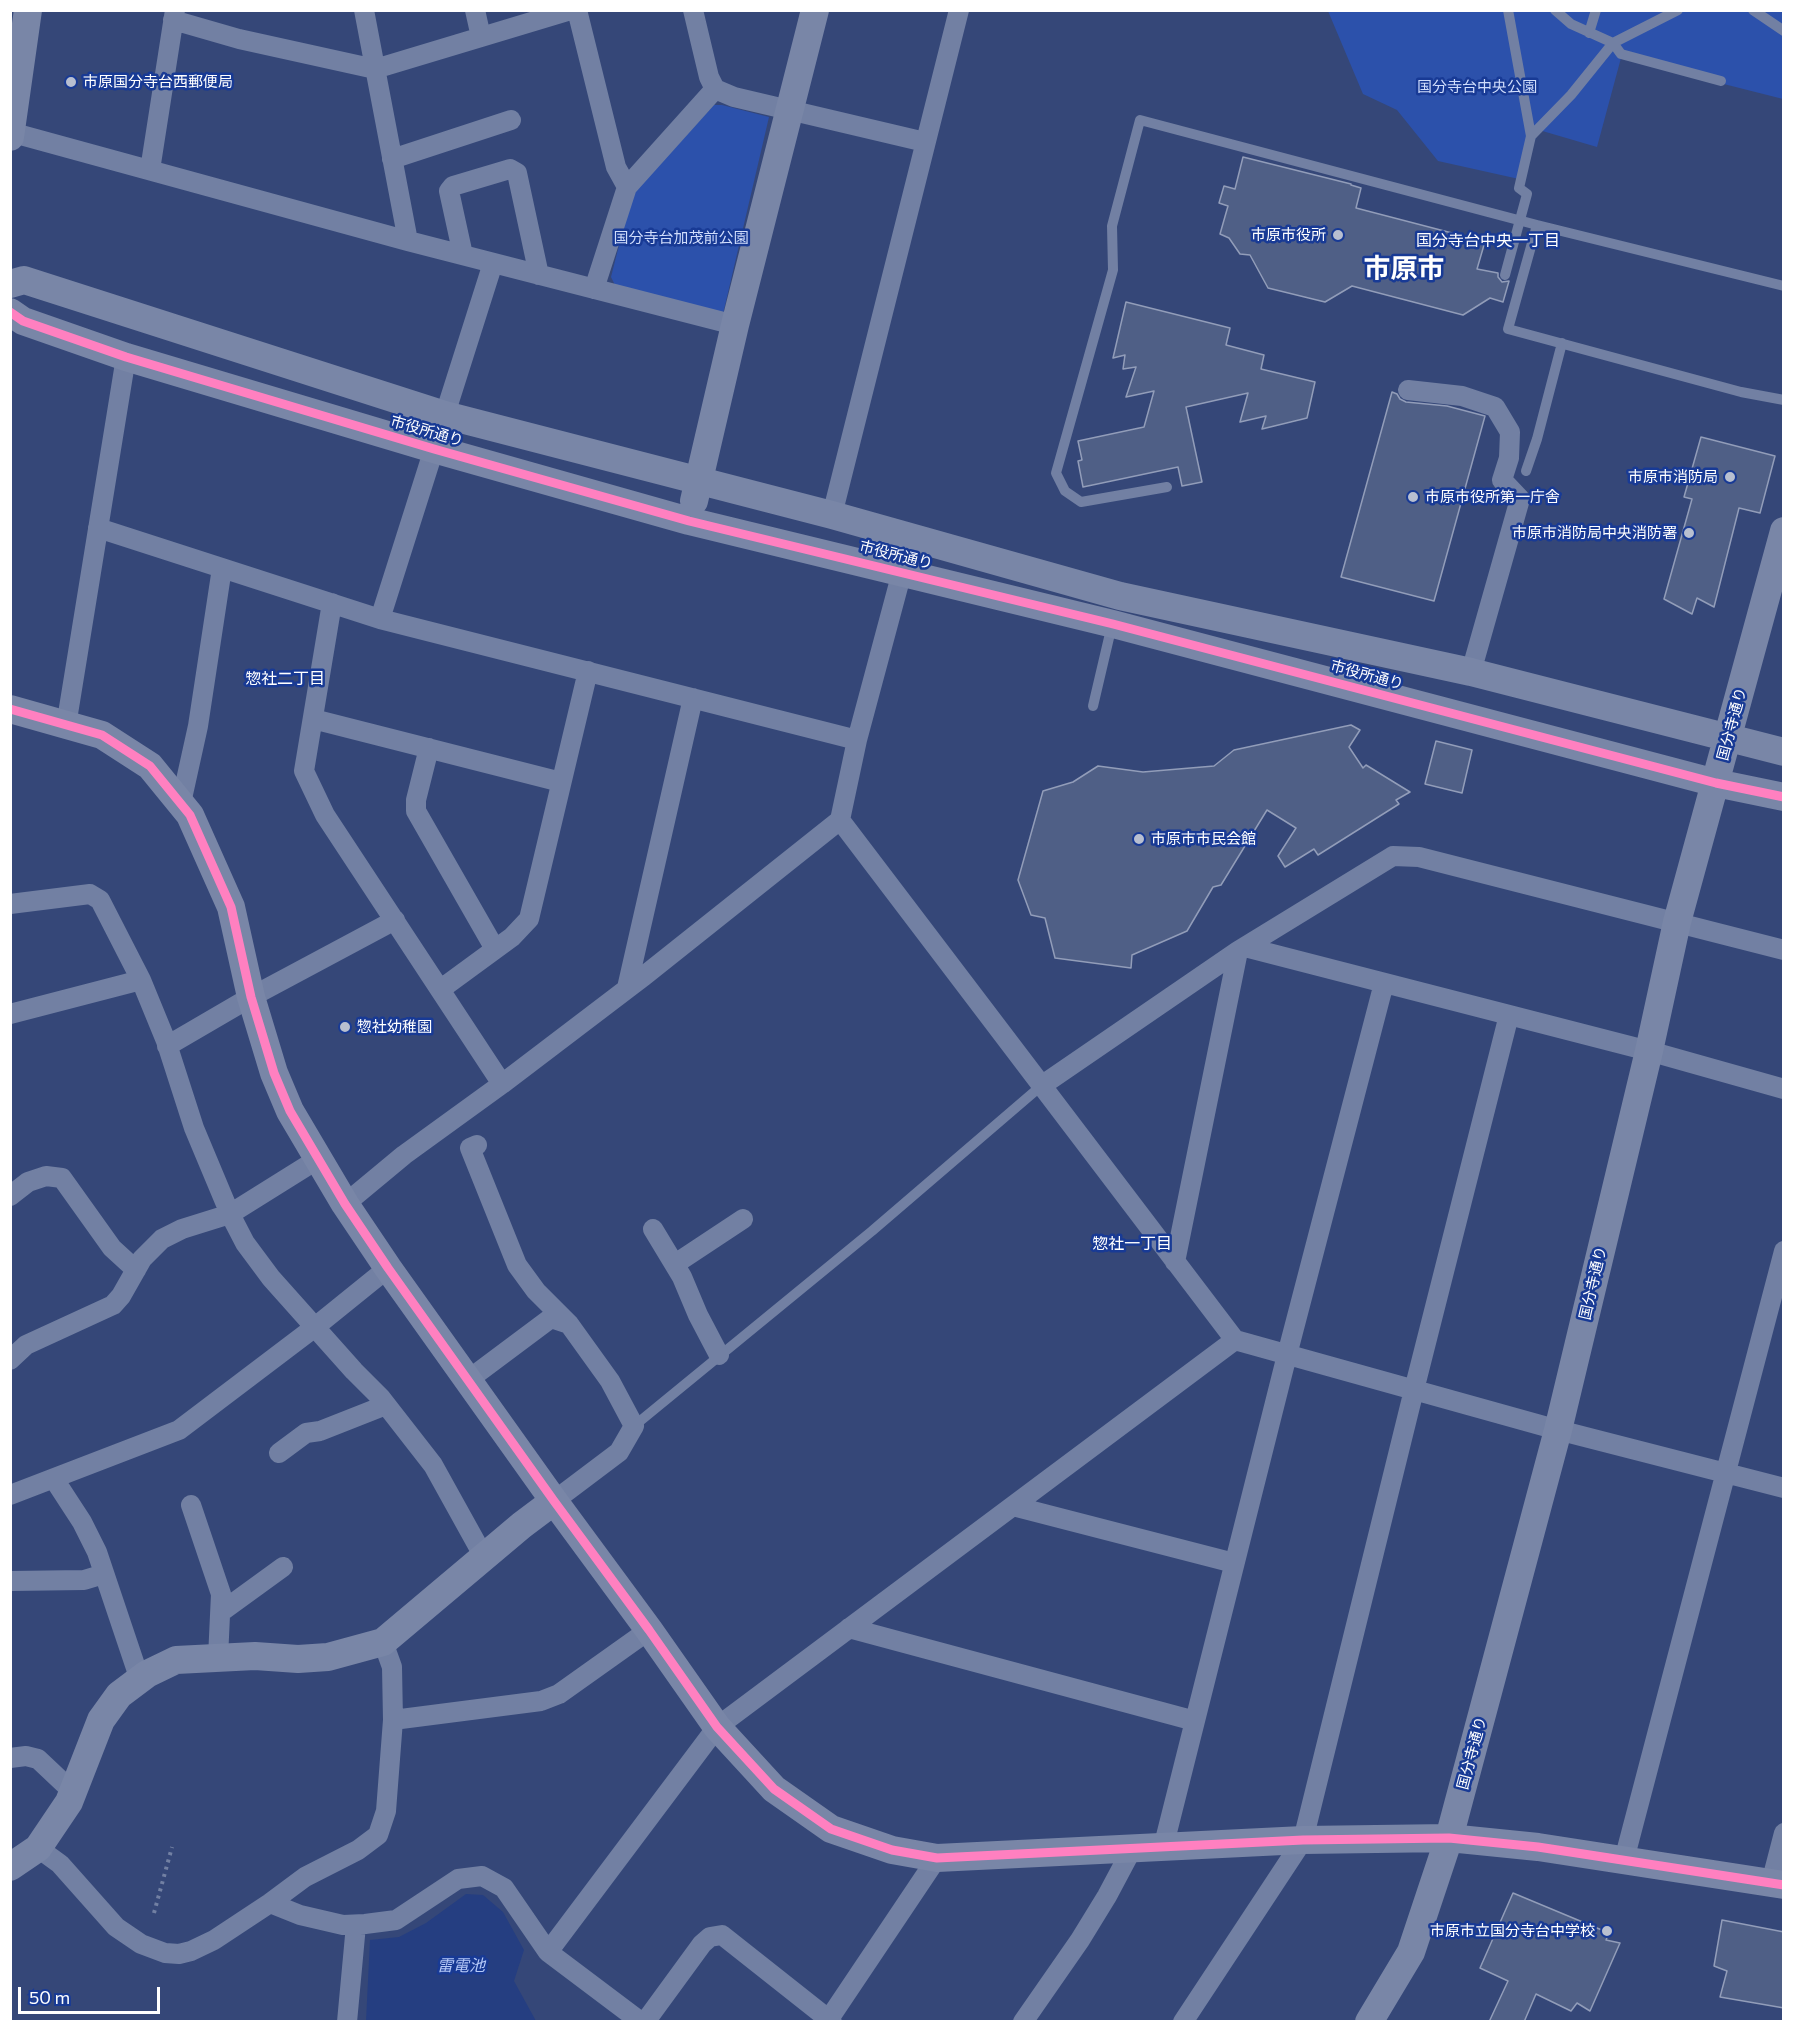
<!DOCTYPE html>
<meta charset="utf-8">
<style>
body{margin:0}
#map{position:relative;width:1794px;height:2032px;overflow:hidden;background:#354778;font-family:Commissioner,sans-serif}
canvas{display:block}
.frame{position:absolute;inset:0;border:12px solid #fff;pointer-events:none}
.scale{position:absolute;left:18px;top:1987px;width:142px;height:27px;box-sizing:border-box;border:3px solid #fff;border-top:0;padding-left:8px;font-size:18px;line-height:21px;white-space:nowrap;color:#fff;-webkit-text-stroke:4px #183a95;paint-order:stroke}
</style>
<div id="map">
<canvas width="1794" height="2032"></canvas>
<div class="frame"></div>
<div class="scale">50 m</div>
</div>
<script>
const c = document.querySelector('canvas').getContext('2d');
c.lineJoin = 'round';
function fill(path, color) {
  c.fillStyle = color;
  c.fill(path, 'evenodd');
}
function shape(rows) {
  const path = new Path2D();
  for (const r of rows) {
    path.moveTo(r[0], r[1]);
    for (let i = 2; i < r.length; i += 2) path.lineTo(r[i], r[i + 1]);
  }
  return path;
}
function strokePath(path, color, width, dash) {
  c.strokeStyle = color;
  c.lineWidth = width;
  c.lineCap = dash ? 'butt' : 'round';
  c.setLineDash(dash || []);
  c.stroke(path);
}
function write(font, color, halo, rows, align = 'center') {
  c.font = font + ' Commissioner,"Noto Sans JP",sans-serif';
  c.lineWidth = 5;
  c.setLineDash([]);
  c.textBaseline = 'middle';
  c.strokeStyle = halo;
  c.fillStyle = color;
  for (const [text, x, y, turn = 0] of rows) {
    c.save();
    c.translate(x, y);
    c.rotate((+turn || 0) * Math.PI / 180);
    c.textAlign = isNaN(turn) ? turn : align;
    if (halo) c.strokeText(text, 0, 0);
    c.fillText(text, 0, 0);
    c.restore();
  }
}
fill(shape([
 [1328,11,1783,11,1783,99,1621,58,1597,147,1539,130,1519,179,1438,161,1397,110,1363,94],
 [714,105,722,105,769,117,723,314,616,287,611,277,632,194]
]), '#2c51ab');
fill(shape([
 [466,1894,483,1895,503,1912,524,1950,514,1981,536,2021,366,2021,370,1940,399,1937,426,1923]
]), '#253e81');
const building = shape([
 [1243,157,1351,184,1351,185,1361,188,1356,208,1452,233,1451,237,1484,245,1477,269,1498,273,1498,277,1502,282,1509,281,1503,302,1490,298,1463,315,1352,286,1325,302,1268,288,1250,255,1240,254,1229,238,1220,234,1228,206,1219,203,1224,186,1235,189,1243,157],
 [1126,302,1230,328,1226,345,1264,355,1261,369,1315,382,1307,418,1262,429,1266,416,1240,422,1248,393,1186,407,1202,482,1182,486,1178,467,1083,487,1078,461,1082,460,1078,441,1144,427,1154,391,1126,397,1136,367,1123,369,1125,355,1113,358,1126,302],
 [1392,392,1397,394,1400,399,1406,402,1447,406,1485,416,1434,601,1341,577,1392,392],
 [1701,437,1775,456,1760,513,1739,508,1714,607,1697,598,1692,614,1664,599,1692,499,1684,497,1701,437],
 [1351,725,1360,730,1349,747,1363,768,1366,765,1410,792,1396,800,1399,804,1318,855,1314,849,1285,867,1278,856,1296,828,1267,810,1221,885,1213,887,1187,931,1132,955,1131,968,1055,958,1045,918,1031,915,1018,880,1043,791,1073,782,1098,766,1143,772,1214,766,1234,750,1351,725],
 [1436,741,1472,750,1462,793,1425,784,1436,741],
 [1513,1893,1609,1933,1606,1940,1620,1943,1590,2011,1577,2003,1571,2011,1536,1994,1524,2022,1489,2022,1508,1981,1480,1968,1513,1893],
 [1722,1920,1784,1932,1784,2008,1720,1997,1727,1971,1714,1966,1722,1920]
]);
fill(building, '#4f5f86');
strokePath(building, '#929db9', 1.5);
strokePath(shape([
 [154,1913,172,1847]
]), '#7280a3', 4, [3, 4.5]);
strokePath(shape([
 [1555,10,1571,24,1613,43,1678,10],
 [1753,10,1784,31],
 [1589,33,1596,10],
 [1531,136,1571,95,1613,43,1621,54,1721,81],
 [1537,225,1508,329,1741,392,1784,400],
 [1505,275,1527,194,1519,188,1531,136,1508,10],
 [1526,471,1537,439,1562,343],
 [1167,487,1081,502,1065,491,1056,473,1113,270,1112,226,1140,120,1537,225,1784,286],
 [1093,706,1112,625],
 [634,1426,872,1231,1041,1086]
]), '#7280a3', 10);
strokePath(shape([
 [364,10,408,241],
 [475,10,481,37],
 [577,10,616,167,627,187],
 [693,10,709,77,715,89,734,97,925,142],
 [173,20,239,39,375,69,571,10],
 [10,132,408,241,735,325],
 [392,159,511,120],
 [150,170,175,10],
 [463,255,449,191,453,186,510,169,517,173,539,275],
 [594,289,627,187,715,89],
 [1408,390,1462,396,1495,407,1510,432,1509,458,1502,480,1520,499,1471,672],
 [832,515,959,10],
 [98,528,380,619,857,740],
 [332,603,304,771,325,815,502,1084],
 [380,619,493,263],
 [313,719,561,782],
 [66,726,126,357],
 [429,748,416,800,416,811,495,949],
 [181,803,198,726,222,568],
 [840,820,1235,1340,1558,1430,1784,1488],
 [10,904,90,894,100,900,141,980,166,1041,194,1128,230,1214,245,1243,271,1278,354,1371,380,1397,433,1465,484,1557],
 [1245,947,1649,1051,1784,1089],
 [627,988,693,698],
 [441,989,512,937,529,919,588,671],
 [10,1014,141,980],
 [167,1046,251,997,395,920],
 [1041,1086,1238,951,1393,856,1419,857,1784,950],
 [477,1145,470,1148,517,1265,536,1291,569,1324,610,1381,634,1426,619,1452,554,1501],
 [10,1196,28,1182,46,1176,62,1178,112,1248,136,1270],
 [345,1204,404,1155,502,1084,644,976,840,820,857,740,902,572],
 [653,1229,682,1277,698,1315,719,1355],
 [1175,1262,1238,951],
 [675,1264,743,1219],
 [10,1360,26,1345,113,1305,121,1296,142,1259,162,1239,182,1229,230,1214,318,1159],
 [468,1380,551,1318,569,1324],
 [279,1453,306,1433,320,1431,386,1405],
 [54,1479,82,1522,97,1552,140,1680],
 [10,1495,179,1430,315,1327,388,1268],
 [191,1505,221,1594,218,1658],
 [1013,1506,1234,1563],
 [11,1581,84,1580,104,1574],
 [221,1612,283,1567],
 [849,1628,1195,1721],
 [393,1720,541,1701,559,1694,649,1630],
 [10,1758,26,1756,38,1759,73,1792],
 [38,1848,60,1864,116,1927,141,1944,165,1953,179,1954,191,1951,214,1940,270,1903,305,1877,358,1850,378,1835,386,1811,393,1720,392,1667,383,1642],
 [1163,1848,1287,1355,1384,983],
 [1624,1860,1784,1251],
 [1771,1883,1784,1833],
 [270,1903,300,1915,343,1925,365,1924,396,1920,458,1879,482,1876,504,1888,548,1952],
 [829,2019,937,1858],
 [347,2022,356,1925],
 [641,2022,548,1952,717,1727,1235,1340],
 [645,2022,702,1944,710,1937,722,1935,832,2022],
 [1023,2022,1080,1940,1107,1896,1132,1849],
 [1183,2022,1303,1840,1414,1390,1509,1015]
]), '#7280a3', 20);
strokePath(shape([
 [10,137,28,10],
 [10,284,24,280,445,415,832,515,1120,596,1471,672,1784,752],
 [10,312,23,321,126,357,434,449,689,521,1113,624,1716,783,1784,797],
 [694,501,735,325,815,10],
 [10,709,102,735,150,766,190,815,231,907,251,997,274,1073,290,1111,345,1204,388,1268,554,1501,649,1630,717,1727,774,1789,831,1829,892,1850,937,1858,1303,1840,1449,1838,1538,1847,1784,1885],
 [10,1867,38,1848,69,1802,101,1720,119,1695,147,1674,176,1660,255,1656,298,1659,328,1657,383,1642,522,1525,554,1501],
 [1369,2022,1411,1952,1449,1838,1558,1430,1649,1051,1677,922,1784,531]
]), '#7986a7', 28);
strokePath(shape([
 [10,312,23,321,126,357,434,449,689,521,1113,624,1716,783,1784,797],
 [10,709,102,735,150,766,190,815,231,907,251,997,274,1073,290,1111,345,1204,388,1268,554,1501,649,1630,717,1727,774,1789,831,1829,892,1850,937,1858,1303,1840,1449,1838,1538,1847,1784,1885]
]), '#ff80c0', 9);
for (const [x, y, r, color] of [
 [71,82,6,"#b8bfd0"],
 [1338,235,6,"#b8bfd0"],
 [1730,477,6,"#b8bfd0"],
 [1413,497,6,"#b8bfd0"],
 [1689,533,6,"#b8bfd0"],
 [1139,839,6,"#b8bfd0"],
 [345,1027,6,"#b8bfd0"],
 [1607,1931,6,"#b8bfd0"]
]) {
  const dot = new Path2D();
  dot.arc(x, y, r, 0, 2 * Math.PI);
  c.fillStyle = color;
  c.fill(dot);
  strokePath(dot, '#183a95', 2);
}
write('15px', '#fff', '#183a95', [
 ["市原国分寺台西郵便局",83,82],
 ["市原市役所",1326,235,"right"],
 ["市原市消防局",1718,477,"right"],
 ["市原市役所第一庁舎",1425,497],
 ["市原市消防局中央消防署",1677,533,"right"],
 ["市原市市民会館",1151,839],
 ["惣社幼稚園",357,1027],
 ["市原市立国分寺台中学校",1595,1931,"right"]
], 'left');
write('15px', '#d0ddfc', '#183a95', [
 ["国分寺台中央公園",1477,87],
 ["国分寺台加茂前公園",681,238]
]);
write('15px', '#fff', '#183a95', [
 ["市役所通り",427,431,16],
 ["市役所通り",896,555,14],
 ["市役所通り",1367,675,15],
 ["国分寺通り",1732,724,-75],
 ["国分寺通り",1593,1283,-77],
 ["国分寺通り",1472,1753,-75]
]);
write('16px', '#fff', '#183a95', [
 ["国分寺台中央一丁目",1488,241],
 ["惣社二丁目",285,679],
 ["惣社一丁目",1132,1244]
]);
write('italic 16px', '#b5c9f7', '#183a95', [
 ["雷電池",461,1966]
]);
write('bold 27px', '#fff', '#183a95', [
 ["市原市",1404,269]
]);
</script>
